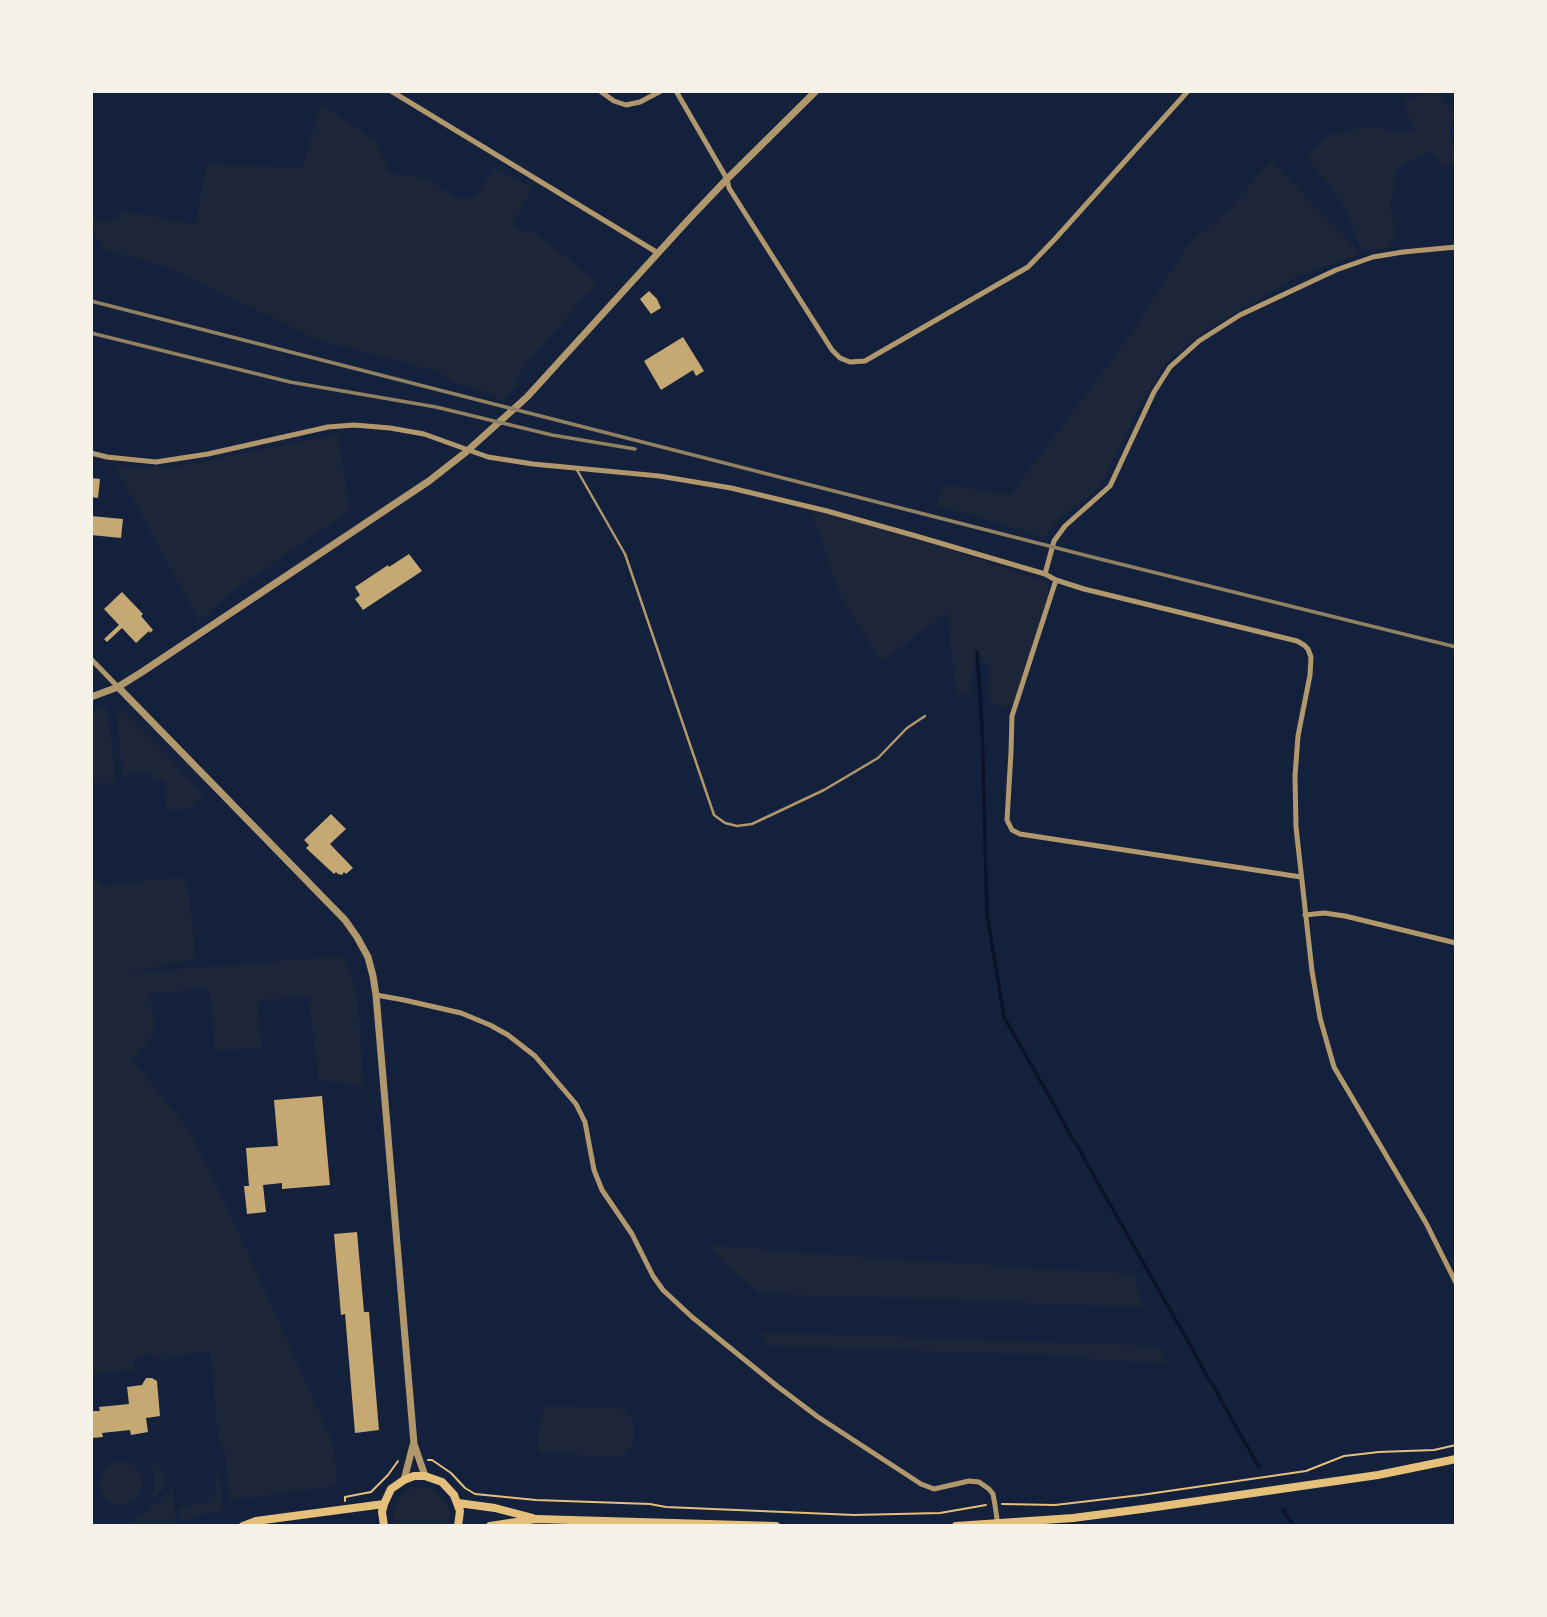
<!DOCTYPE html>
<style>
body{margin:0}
#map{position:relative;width:1547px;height:1617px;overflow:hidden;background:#14213d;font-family:Helvetica,sans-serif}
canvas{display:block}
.frame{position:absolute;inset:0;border:93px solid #f6f1e7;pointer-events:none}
</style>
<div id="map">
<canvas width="1547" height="1617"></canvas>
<div class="frame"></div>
</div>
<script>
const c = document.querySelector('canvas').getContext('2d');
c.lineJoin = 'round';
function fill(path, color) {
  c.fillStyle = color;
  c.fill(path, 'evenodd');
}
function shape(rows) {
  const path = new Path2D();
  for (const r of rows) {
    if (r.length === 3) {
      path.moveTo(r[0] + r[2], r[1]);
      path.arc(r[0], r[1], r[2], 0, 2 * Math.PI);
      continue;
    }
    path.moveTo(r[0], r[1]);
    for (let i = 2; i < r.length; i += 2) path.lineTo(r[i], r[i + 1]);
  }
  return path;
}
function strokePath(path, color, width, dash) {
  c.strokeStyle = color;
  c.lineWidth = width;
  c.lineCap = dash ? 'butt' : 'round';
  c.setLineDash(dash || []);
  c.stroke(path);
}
fill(shape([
 [1432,91,1437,91,1455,114,1450,128,1452,144,1456,149,1456,161,1443,166,1431,152,1409,161,1397,169,1390,206,1396,232,1389,248,1361,250,1344,206,1306,156,1329,135,1368,126,1397,132,1414,131,1403,100,1426,95],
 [321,104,377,141,389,173,426,178,456,198,476,197,494,167,533,189,513,223,524,233,530,229,598,282,525,366,516,378,521,383,502,401,481,390,453,383,441,373,318,340,171,269,104,249,95,236,91,218,106,223,112,219,120,220,122,210,195,225,207,163,302,168],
 [1271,161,1361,254,1300,275,1204,331,1171,358,1162,369,1137,411,1100,487,1060,518,1044,538,992,521,937,506,942,484,1010,495,1129,337,1186,247,1230,208],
 [338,434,350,511,233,591,199,621,115,467,117,465,144,467,186,465],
 [811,510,924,541,1045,581,1049,592,1036,643,1014,703,1002,709,988,698,989,667,976,651,971,693,956,695,947,612,882,662,842,600],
 [101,706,107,707,108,711,116,783,91,783,91,711],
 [116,710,127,714,204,794,188,809,183,811,166,809,164,780,151,781,150,772,122,775],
 [91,868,92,875,99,881,100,885,187,877,196,959,126,973,344,956,357,991,364,1087,319,1080,308,997,257,1000,262,1048,215,1051,209,988,149,994,157,1029,133,1060,190,1132,238,1230,333,1443,338,1486,304,1490,229,1501,225,1451,218,1440,210,1351,158,1360,151,1356,145,1355,135,1360,132,1371,91,1375],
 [709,1245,877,1258,1134,1274,1143,1308,936,1299,761,1294,727,1266],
 [761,1332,1159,1346,1168,1364,1017,1354,768,1346],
 [546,1406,602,1407,628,1410,635,1430,634,1443,620,1457,539,1453,537,1433],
 [121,1483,22],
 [149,1461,162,1469,168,1477,167,1483,162,1490,152,1498,155,1479],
 [219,1468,223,1511,213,1512,179,1522,178,1505,180,1507,207,1503,207,1498,217,1496,215,1471],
 [422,1487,432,1489,440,1495,446,1502,450,1512,447,1526,395,1526,393,1517,394,1509,397,1501,404,1493,412,1489],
 [173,1488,176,1523,166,1526,130,1526,130,1522,134,1517,145,1513]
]), '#1d2539');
strokePath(shape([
 [977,652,982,724,987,915,1004,1017,1259,1467],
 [1283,1510,1294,1526]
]), '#0b132b', 3.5);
fill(shape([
 [649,291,657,299,661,308,651,314,640,299],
 [683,337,704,371,696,376,693,370,661,390,644,361],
 [91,478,100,479,98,498,91,497],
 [91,516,123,519,121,538,91,535],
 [409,554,422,571,363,610,355,599,360,595,355,587,388,565,389,567],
 [122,592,143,614,141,616,153,630,150,633,149,631,136,643,122,628,107,642,104,639,119,625,104,609],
 [331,814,346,829,330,844,353,868,346,874,344,872,342,875,338,874,336,872,334,874,306,848,309,845,304,840],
 [322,1096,330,1185,282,1189,282,1183,263,1185,266,1212,247,1214,244,1186,249,1186,246,1148,278,1146,274,1100],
 [357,1232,364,1312,369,1312,379,1430,355,1433,345,1314,341,1315,334,1234],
 [146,1378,152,1378,157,1381,160,1416,146,1418,148,1432,131,1435,130,1430,102,1433,103,1437,91,1438,91,1411,100,1411,99,1407,129,1404,127,1387,142,1385]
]), '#c6a872');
strokePath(shape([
 [428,1460,432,1460,451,1473,465,1488,475,1494,536,1500,650,1504,666,1507,854,1515,940,1513,986,1505],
 [345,1501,345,1497,371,1492,388,1475,398,1461],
 [1002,1504,1055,1505,1141,1495,1306,1471,1344,1456,1379,1452,1434,1450,1456,1445]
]), '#e5c07b', 2);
strokePath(shape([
 [577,470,625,554,714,815,725,823,737,826,752,824,824,790,878,758,907,728,925,716]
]), '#b1986c', 2.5);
strokePath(shape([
 [391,91,658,253],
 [600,91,614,101,626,105,640,102,661,91],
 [676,91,727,179,729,188,832,350,840,358,850,362,865,361,1028,267,1055,239,1188,91],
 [91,453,107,457,156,462,208,454,328,427,354,425,390,428,424,434,488,457,533,464,659,476,731,488,827,511,916,536,1045,574,1056,580,1084,589,1297,641,1304,645,1308,649,1311,657,1310,675,1298,736,1295,776,1296,827,1312,971,1320,1018,1334,1067,1426,1223,1456,1283],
 [1045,574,1054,541,1065,526,1110,486,1154,392,1170,367,1199,341,1240,315,1336,270,1373,257,1403,252,1456,247],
 [1056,580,1012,716,1011,752,1007,820,1012,830,1020,834,1301,877],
 [91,659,118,687],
 [1305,915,1324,913,1345,916,1456,943],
 [376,995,404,1000,461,1013,490,1025,508,1035,535,1056,576,1104,585,1122,594,1170,602,1190,632,1234,653,1276,663,1290,692,1317,777,1386,818,1417,921,1484,934,1489,969,1481,979,1482,989,1489,993,1494,995,1505,998,1526]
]), '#b1986c', 5);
strokePath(shape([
 [118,687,345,920,357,937,368,957,373,976,376,995,414,1444,425,1476],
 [91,697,118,687,142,672,429,481,466,452,527,397,689,219,727,179,816,91],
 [404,1480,413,1445]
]), '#b1986c', 7);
strokePath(shape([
 [458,1503,495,1508,533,1518],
 [243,1526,256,1521,384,1504],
 [384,1526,382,1512,384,1504,391,1489,404,1480,414,1476,425,1476,442,1482,454,1495,460,1511,458,1526],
 [490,1526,536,1519,776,1526],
 [956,1526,1073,1518,1142,1509,1378,1475,1456,1459]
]), '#e5c07b', 8);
strokePath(shape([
 [91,301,1096,558,1456,647],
 [91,333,290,382,436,407,552,435,635,449]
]), '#918062', 3.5);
</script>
